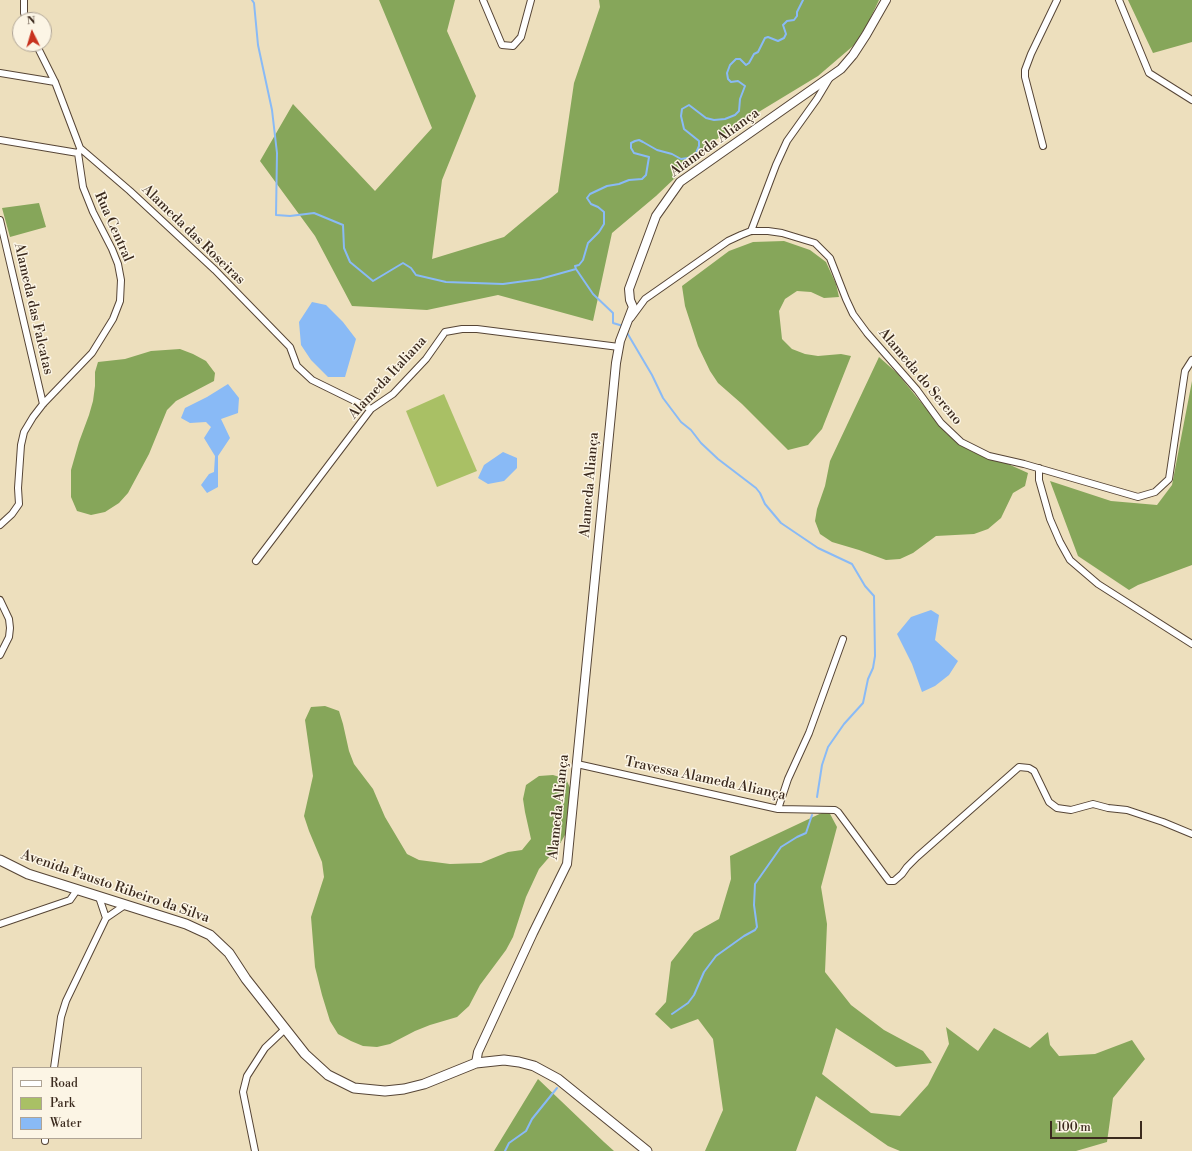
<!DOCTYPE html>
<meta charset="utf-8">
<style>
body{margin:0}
#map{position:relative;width:1192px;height:1151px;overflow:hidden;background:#eddfbd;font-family:"Libre Bodoni",serif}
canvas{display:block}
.legend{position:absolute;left:12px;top:1067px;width:130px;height:72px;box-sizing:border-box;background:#fcf5e5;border:1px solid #afa495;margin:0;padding:5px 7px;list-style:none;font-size:12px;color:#3b2a1e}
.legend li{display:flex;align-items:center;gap:8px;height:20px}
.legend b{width:20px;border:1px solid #afa495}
.north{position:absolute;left:12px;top:12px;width:40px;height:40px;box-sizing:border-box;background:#fcf5e5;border:1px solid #afa495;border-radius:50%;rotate:355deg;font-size:11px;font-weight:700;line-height:16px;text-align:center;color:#3b2a1e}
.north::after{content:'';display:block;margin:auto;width:14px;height:18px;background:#c8321e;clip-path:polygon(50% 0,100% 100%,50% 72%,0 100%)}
.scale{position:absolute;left:1050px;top:1121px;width:92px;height:18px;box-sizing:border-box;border:2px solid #3b2a1e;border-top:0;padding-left:5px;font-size:12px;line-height:14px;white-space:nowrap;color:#3b2a1e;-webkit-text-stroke:3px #fcf5e5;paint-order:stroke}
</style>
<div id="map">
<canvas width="1192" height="1151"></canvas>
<ul class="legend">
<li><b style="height:5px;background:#fff"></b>Road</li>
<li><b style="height:11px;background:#a9c065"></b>Park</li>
<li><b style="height:11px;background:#89baf6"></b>Water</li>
</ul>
<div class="north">N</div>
<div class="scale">100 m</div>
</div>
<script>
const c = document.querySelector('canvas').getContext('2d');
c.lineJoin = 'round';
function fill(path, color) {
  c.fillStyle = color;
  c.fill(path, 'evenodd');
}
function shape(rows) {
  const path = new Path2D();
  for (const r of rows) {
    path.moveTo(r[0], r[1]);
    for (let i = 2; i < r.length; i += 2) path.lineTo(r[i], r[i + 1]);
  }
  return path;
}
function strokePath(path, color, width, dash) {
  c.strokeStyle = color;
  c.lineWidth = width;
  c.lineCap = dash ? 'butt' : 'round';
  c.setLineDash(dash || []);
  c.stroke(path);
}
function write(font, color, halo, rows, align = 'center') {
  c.font = font + ' "Libre Bodoni",serif';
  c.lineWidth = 3;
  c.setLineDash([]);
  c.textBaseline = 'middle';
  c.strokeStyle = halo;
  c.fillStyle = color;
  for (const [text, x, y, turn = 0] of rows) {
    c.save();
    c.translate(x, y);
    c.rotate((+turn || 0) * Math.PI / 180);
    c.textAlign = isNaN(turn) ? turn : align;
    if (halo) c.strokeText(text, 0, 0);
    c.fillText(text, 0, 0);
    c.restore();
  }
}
fill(shape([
 [444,394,477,471,437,487,406,411]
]), '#a9c065');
fill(shape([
 [379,0,455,0,447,31,476,96,442,180,432,259,504,237,558,192,574,83,600,7,599,0,879,0,860,40,818,76,757,113,714,141,656,196,612,233,593,321,498,295,427,310,352,306,315,236,260,161,293,104,375,191,432,128],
 [1128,0,1192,0,1192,42,1153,53],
 [39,203,46,227,10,237,2,208],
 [784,241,810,250,826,262,836,284,839,297,824,298,811,292,797,291,785,299,779,311,782,339,792,349,805,354,818,356,841,354,851,356,822,429,808,445,788,450,742,404,718,383,710,371,698,346,685,306,682,286,729,251,753,242],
 [180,349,193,354,206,361,215,373,214,381,176,401,167,410,149,454,128,493,119,503,105,512,91,515,77,511,71,497,71,470,79,442,89,415,93,401,95,386,95,372,98,362,125,359,151,351],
 [879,357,897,373,947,434,973,452,1008,464,1028,473,1025,486,1013,493,1001,518,988,529,974,534,936,536,913,553,900,559,886,560,859,550,832,542,820,534,815,521,817,509,825,486,830,461],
 [1192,381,1192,565,1138,585,1129,590,1078,556,1050,481,1111,501,1157,505,1172,485],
 [325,706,339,711,343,724,349,751,354,764,373,789,385,817,407,854,419,860,450,864,481,863,508,852,522,850,531,839,525,812,523,799,526,785,539,776,553,775,566,779,572,792,569,822,565,835,558,847,539,869,526,897,513,937,506,950,480,985,469,1006,457,1017,430,1025,415,1031,390,1044,377,1047,363,1046,351,1041,338,1034,330,1021,322,995,315,967,311,917,324,877,322,862,309,831,304,816,313,776,305,720,311,707],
 [828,810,837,827,821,887,827,924,825,972,851,1005,884,1030,923,1051,932,1063,896,1067,836,1028,822,1074,871,1113,900,1116,928,1085,949,1044,946,1027,978,1051,994,1028,1030,1048,1048,1032,1050,1045,1059,1056,1095,1054,1132,1040,1145,1059,1113,1098,1107,1142,1076,1151,900,1151,888,1146,816,1096,796,1151,705,1151,723,1110,713,1039,698,1019,671,1029,655,1014,666,1002,671,962,694,933,719,919,731,879,730,856],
 [538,1079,604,1142,614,1151,494,1151]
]), '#86a65a');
fill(shape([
 [312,302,326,305,343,322,356,339,345,377,328,377,311,360,301,345,299,322],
 [228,384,239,398,238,413,221,419,230,438,218,456,218,487,207,493,201,485,209,474,214,472,215,456,204,438,211,427,206,422,190,423,181,418,185,408,207,397],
 [503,452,517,458,517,468,504,481,488,484,478,478,484,465],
 [931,610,939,615,935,640,958,661,949,675,935,686,922,692,912,664,897,634,911,617]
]), '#89baf6');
strokePath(shape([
 [252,0,254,3,258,45,272,110,277,153,276,215,290,216,314,213,343,225,344,248,350,262,373,281,403,263,411,268,416,275,446,282,503,284,540,279,576,269],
 [623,326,613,323,613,313,593,294,576,269,575,266,579,265,583,260,588,243,599,232,604,224,604,212,598,207,591,204,587,198,590,194,607,186,619,184,629,180,642,179,646,175,649,157,634,153,631,148,631,143,635,141,639,140,643,142,657,150,672,154,681,159,688,158,696,153,699,146,699,141,684,129,681,116,682,109,689,105,706,118,714,120,725,119,735,115,739,111,740,99,745,86,738,81,731,82,728,79,727,73,730,65,736,59,740,59,746,65,749,63,754,54,758,52,765,38,768,37,778,41,784,38,786,34,783,25,787,21,794,20,797,16,797,12,803,0],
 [626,331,652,375,663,398,681,422,691,430,701,443,718,459,756,488,760,493,765,504,781,523,818,548,852,564,865,586,874,596,875,656,873,668,868,679,863,703,844,724,828,747,822,765,817,797],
 [672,1014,688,1003,694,995,704,972,716,956,744,936,755,930,757,927,754,905,755,884,781,847,797,837,806,833,812,815],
 [505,1151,509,1143,526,1131,532,1119,557,1088]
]), '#89baf6', 2);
const street = shape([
 [24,0,24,13,26,20],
 [483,0,502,45,513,46,521,37,531,0],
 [1119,0,1149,73,1192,100],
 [36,44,55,82,80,148,130,191,215,270,290,347,297,366,312,380,371,409],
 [0,73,55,82],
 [0,140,78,153,80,150],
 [1043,146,1025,77,1025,70,1031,54,1057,0],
 [0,220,43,404],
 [751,231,776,165,787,141,817,99,829,79],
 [631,318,645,299,728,241,741,235,751,231,768,231,782,233,805,240,815,243,830,258,846,299,853,314,867,333,917,390,941,423,961,442,989,456,1024,464,1138,497,1155,492,1169,479,1185,371,1192,360],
 [1039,468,1039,480,1050,519,1060,542,1070,560,1098,584,1192,644],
 [0,525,12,514,19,504,18,488,21,445,24,432,33,417,43,404,92,353,113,319,120,301,121,280,118,264,112,249,93,212,83,187,78,153],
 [256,561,371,409,393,394,426,359,445,332,462,329,477,329,619,347],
 [0,600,9,619,10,628,9,637,0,655],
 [577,764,778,809,835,810,838,812,889,881,894,881,902,874,907,867,917,857,1019,767,1029,768,1034,771,1049,802,1057,808,1071,810,1093,804,1108,808,1127,810,1163,822,1192,834],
 [778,809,788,779,809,733,843,639],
 [99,897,106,918],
 [0,924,70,900,77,890],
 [54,1068,61,1017,66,1001,106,918,125,905],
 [45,1141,45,1138],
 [255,1151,243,1092,247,1076,265,1048,285,1029]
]);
const secondary = shape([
 [476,1063,478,1052,533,933,567,864,616,363,620,341,633,307,630,300,629,289,656,216,680,182,841,69,853,55,866,35,886,0]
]);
const primary = shape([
 [0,860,28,874,186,924,210,935,229,953,246,979,305,1054,328,1075,354,1088,385,1091,404,1089,424,1084,476,1063,504,1060,519,1062,534,1066,558,1079,647,1151]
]);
strokePath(street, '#564536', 8);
strokePath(secondary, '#564536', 10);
strokePath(primary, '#564536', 11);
strokePath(street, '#fff', 6);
strokePath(secondary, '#fff', 8);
strokePath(primary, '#fff', 9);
write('14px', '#3b2a1e', '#fcf5e5', [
 ["Alameda Aliança",715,143,-36],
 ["Rua Central",113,227,66],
 ["Alameda das Roseiras",193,235,44],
 ["Alameda das Falcatas",33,309,77],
 ["Alameda do Sereno",920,377,50],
 ["Alameda Italiana",388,378,-47],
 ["Alameda Aliança",590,485,-85],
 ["Travessa Alameda Aliança",705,779,12],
 ["Alameda Aliança",559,807,-84],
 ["Avenida Fausto Ribeiro da Silva",115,887,19]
]);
</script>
